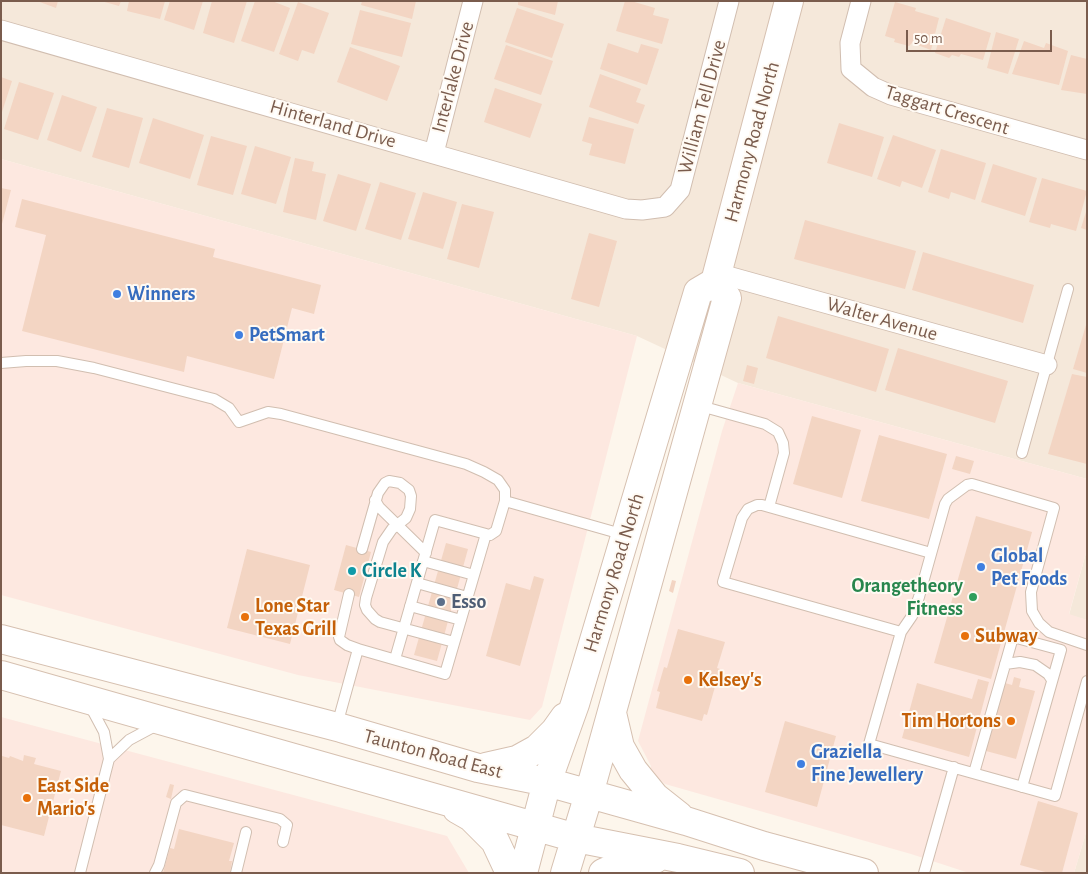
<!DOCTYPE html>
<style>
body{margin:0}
#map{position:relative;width:1088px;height:874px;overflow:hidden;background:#fdf6ec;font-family:"Alegreya Sans",sans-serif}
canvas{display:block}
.frame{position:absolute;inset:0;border:2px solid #7a5c4d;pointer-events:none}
.scale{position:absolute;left:906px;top:30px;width:146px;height:22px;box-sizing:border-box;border:2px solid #7a5c4d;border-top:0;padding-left:6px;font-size:15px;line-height:18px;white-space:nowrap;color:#7a5c4d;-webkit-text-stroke:4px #fffaf3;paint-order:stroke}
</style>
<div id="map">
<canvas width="1088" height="874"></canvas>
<div class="frame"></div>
<div class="scale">50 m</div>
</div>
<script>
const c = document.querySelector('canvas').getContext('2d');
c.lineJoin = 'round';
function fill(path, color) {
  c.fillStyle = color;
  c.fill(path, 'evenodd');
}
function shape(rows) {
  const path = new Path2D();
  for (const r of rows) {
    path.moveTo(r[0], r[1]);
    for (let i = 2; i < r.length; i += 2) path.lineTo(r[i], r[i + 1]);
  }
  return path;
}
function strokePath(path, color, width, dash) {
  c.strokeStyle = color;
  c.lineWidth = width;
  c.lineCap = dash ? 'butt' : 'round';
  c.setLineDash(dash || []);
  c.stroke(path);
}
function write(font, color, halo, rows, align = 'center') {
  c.font = font + ' "Alegreya Sans",sans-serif';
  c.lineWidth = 4;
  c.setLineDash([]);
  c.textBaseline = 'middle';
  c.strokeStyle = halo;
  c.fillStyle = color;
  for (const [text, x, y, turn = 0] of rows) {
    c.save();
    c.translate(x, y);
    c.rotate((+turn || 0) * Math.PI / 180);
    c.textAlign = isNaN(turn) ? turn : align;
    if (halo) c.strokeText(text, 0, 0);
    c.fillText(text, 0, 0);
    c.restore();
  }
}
fill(shape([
 [1,1,1087,1,1087,479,738,383,637,336,1,159],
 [1087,549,1087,620,1069,615],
 [1087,829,1087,873,1074,873]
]), '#f5e8da');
fill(shape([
 [1,159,637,336,542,707,530,720,298,675,1,595],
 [738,383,1087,479,1087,549,1069,614,1087,620,1087,829,1074,873,969,873,911,854,665,784,650,771,651,766,638,741,722,431],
 [1,717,447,836,469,873,1,873]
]), '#fde8e0');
fill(shape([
 [37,1,58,1,56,8],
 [101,1,121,1,119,6],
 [129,1,165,1,160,19,127,11],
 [170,1,203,1,194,30,164,20],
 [212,1,247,1,234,43,203,33],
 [255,1,272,1,290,8,274,52,241,41],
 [362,1,416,1,412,19,361,5],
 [518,1,558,1,555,15,518,5],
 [625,1,631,1,655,8,653,15,669,19,662,44,616,31],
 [298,2,329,13,314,54,302,50,298,61,279,54],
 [895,2,916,8,915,11,939,18,931,50,912,43,909,46,894,42,895,39,885,36],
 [517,8,564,24,552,58,505,42],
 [360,10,411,23,402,57,351,44],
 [946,18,991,33,983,60,961,54,959,57,952,55,949,58,935,53],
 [996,32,1019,39,1008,74,987,68],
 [1024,41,1044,48,1046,43,1068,51,1059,85,1012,74],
 [608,43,638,53,641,44,659,49,647,85,600,69],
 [506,45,553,61,541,95,494,79],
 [350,47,400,66,387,101,337,82],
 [1071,55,1087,59,1087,94,1061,90],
 [600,74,641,89,636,102,645,105,638,124,589,107],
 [1,77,12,81,2,112,1,112],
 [19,82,54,93,38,140,4,129],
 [495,88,542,104,530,138,484,122],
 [62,95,97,107,81,152,47,140],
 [107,108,143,118,129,168,92,157],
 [589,117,634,129,625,164,589,155,592,144,582,141],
 [153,118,204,135,190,179,139,163],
 [839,123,884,137,872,177,827,163],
 [893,135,936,150,922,188,902,181,900,187,877,179],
 [211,136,247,146,233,195,197,185],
 [255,146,291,157,276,204,241,194],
 [941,149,986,163,975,200,951,192,949,199,928,192],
 [295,158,314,162,312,171,326,174,316,220,283,212],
 [993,164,1037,178,1025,216,981,202],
 [338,174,371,184,356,231,323,221],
 [1042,178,1087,191,1076,231,1051,224,1050,228,1029,222],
 [380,182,416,193,401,240,365,229],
 [1,188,11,190,2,224,1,224],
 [423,192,457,202,443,249,408,239],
 [22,199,215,249,213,257,321,285,314,314,292,308,274,379,187,356,184,372,22,331,46,235,15,227],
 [462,204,494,212,479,268,447,259],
 [1086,212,1087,212,1087,230,1081,228],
 [805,220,916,251,905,289,794,259],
 [589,233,617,241,599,307,571,299],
 [923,252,1034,285,1023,323,912,290],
 [778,316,889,349,876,392,766,358],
 [1086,325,1087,325,1087,373,1073,369],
 [898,348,1008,381,995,423,885,390],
 [747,365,758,368,754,384,743,381],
 [1072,374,1087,377,1087,464,1048,454],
 [812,416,861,430,842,498,793,484],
 [879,435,947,454,929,519,861,501],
 [956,456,974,461,970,474,952,469],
 [976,516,1032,532,991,679,934,663],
 [446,543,468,549,437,661,414,655],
 [346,545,371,552,359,597,334,590],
 [247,549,310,565,290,644,227,628],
 [534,576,544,579,520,666,486,656,506,583,530,590],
 [672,580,676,581,673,593,669,591],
 [678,629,725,642,717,668,720,669,707,715,704,714,702,721,656,708,660,692,657,691,664,667,667,668],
 [1014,677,1021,679,1019,687,1035,691,1016,759,986,751,1005,683,1012,685],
 [978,679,989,682,969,757,902,738,917,683,972,699],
 [785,721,836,736,817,807,765,792],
 [24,755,36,758,34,764,61,771,44,836,1,825,2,756,9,758,10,756,23,761],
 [170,784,174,785,171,799,166,797],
 [1038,801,1078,813,1062,873,1049,873,1020,865],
 [179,829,234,843,229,861,232,861,230,873,163,873,170,848,174,849]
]), '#f3d5c3');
const lane = shape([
 [1,363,26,361,57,361,94,368,214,399,229,408,239,422,268,412,281,414,466,464,484,472,498,480,505,490,505,501,496,531,490,535,486,534,445,674,358,649,337,725],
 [697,405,765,424,778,432,783,443,784,453,769,507],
 [1022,453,1068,289],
 [375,500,379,507,426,553],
 [505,501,625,535],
 [362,549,378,493,385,483,389,481,400,483,409,490,411,496,410,509,406,518,392,529,383,542,366,598,365,605,367,610,375,619,380,622,454,642],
 [423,561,474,575],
 [417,583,467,597],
 [349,594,339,637,340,640,347,645,358,649],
 [410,606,461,620],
 [901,632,723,582,742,518,748,509,757,505,762,505,931,553],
 [1087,645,1049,632,1039,623,1032,611,1031,592,1054,508,972,484,967,485,948,499,945,504,919,597,912,616,901,632,869,744,1055,796,1087,681],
 [395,659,435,520,486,534],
 [1005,664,1020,662,1035,665,1048,674,1052,680],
 [109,759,129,740,157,725],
 [974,773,1013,637,1061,650,1022,787],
 [80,873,109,759,104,732,89,704],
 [155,873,159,865,176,803,185,795,280,819,287,825,283,842],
 [236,873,246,832],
 [924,873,954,767]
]);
const street = shape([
 [861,1,850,43,851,69,873,87,891,95,1087,150],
 [1,30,626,209,642,210,665,207,680,190,729,1],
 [434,153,473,1],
 [717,273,1047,365]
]);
const secondary = shape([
 [1,639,341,728,478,768,547,782,686,821,764,846,864,873],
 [1,675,576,838,678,858,740,873],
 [612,713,620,747,633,770,655,797,679,816],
 [486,767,517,760,537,749,555,731,565,717],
 [457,809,471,817,495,841,510,873],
 [523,873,547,782,575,704,698,292,715,282,789,1],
 [565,873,589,794,727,298,715,282],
 [603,873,625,863,655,859]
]);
strokePath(lane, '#d1beb0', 12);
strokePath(street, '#d1beb0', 21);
strokePath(secondary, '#d6c0b0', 30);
strokePath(lane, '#fff', 10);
strokePath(street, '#fff', 19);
strokePath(secondary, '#fff', 28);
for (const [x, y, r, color] of [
 [117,294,5,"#3f7fe0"],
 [239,335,5,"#3f7fe0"],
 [981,567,5,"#3f7fe0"],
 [352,571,5,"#0f9aa8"],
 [973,597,5,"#2e9e5b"],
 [441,602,5,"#5c6f8a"],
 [245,617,5,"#e8710a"],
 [965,636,5,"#e8710a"],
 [688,680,5,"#e8710a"],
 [1011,721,5,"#e8710a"],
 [801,764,5,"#3f7fe0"],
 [27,798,5,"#e8710a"]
]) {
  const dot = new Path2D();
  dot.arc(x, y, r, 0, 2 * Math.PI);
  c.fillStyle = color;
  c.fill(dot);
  strokePath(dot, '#fffaf3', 2);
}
write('20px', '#7a5c4d', '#fffaf3', [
 ["Interlake Drive",453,77,-75],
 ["William Tell Drive",702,107,-75],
 ["Taggart Crescent",947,110,17],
 ["Hinterland Drive",333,124,16],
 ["Harmony Road North",752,142,-75],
 ["Walter Avenue",882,319,16],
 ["Harmony Road North",614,573,-73],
 ["Taunton Road East",433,754,15]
]);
write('bold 20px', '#366cbe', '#fffaf3', [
 ["Winners",127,294],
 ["PetSmart",249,335],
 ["Global",991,556],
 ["Pet Foods",991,579],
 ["Graziella",811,752],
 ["Fine Jewellery",811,775]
], 'left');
write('bold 20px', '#0d838f', '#fffaf3', [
 ["Circle K",362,571]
], 'left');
write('bold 20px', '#27864d', '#fffaf3', [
 ["Orangetheory",963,586],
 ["Fitness",963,609]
], 'right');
write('bold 20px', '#4e5e75', '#fffaf3', [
 ["Esso",451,602]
], 'left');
write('bold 20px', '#c56008', '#fffaf3', [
 ["Lone Star",255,606],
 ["Texas Grill",255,629],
 ["Subway",975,636],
 ["Kelsey's",698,680],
 ["Tim Hortons",1001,721,"right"],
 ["East Side",37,786],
 ["Mario's",37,809]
], 'left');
</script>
